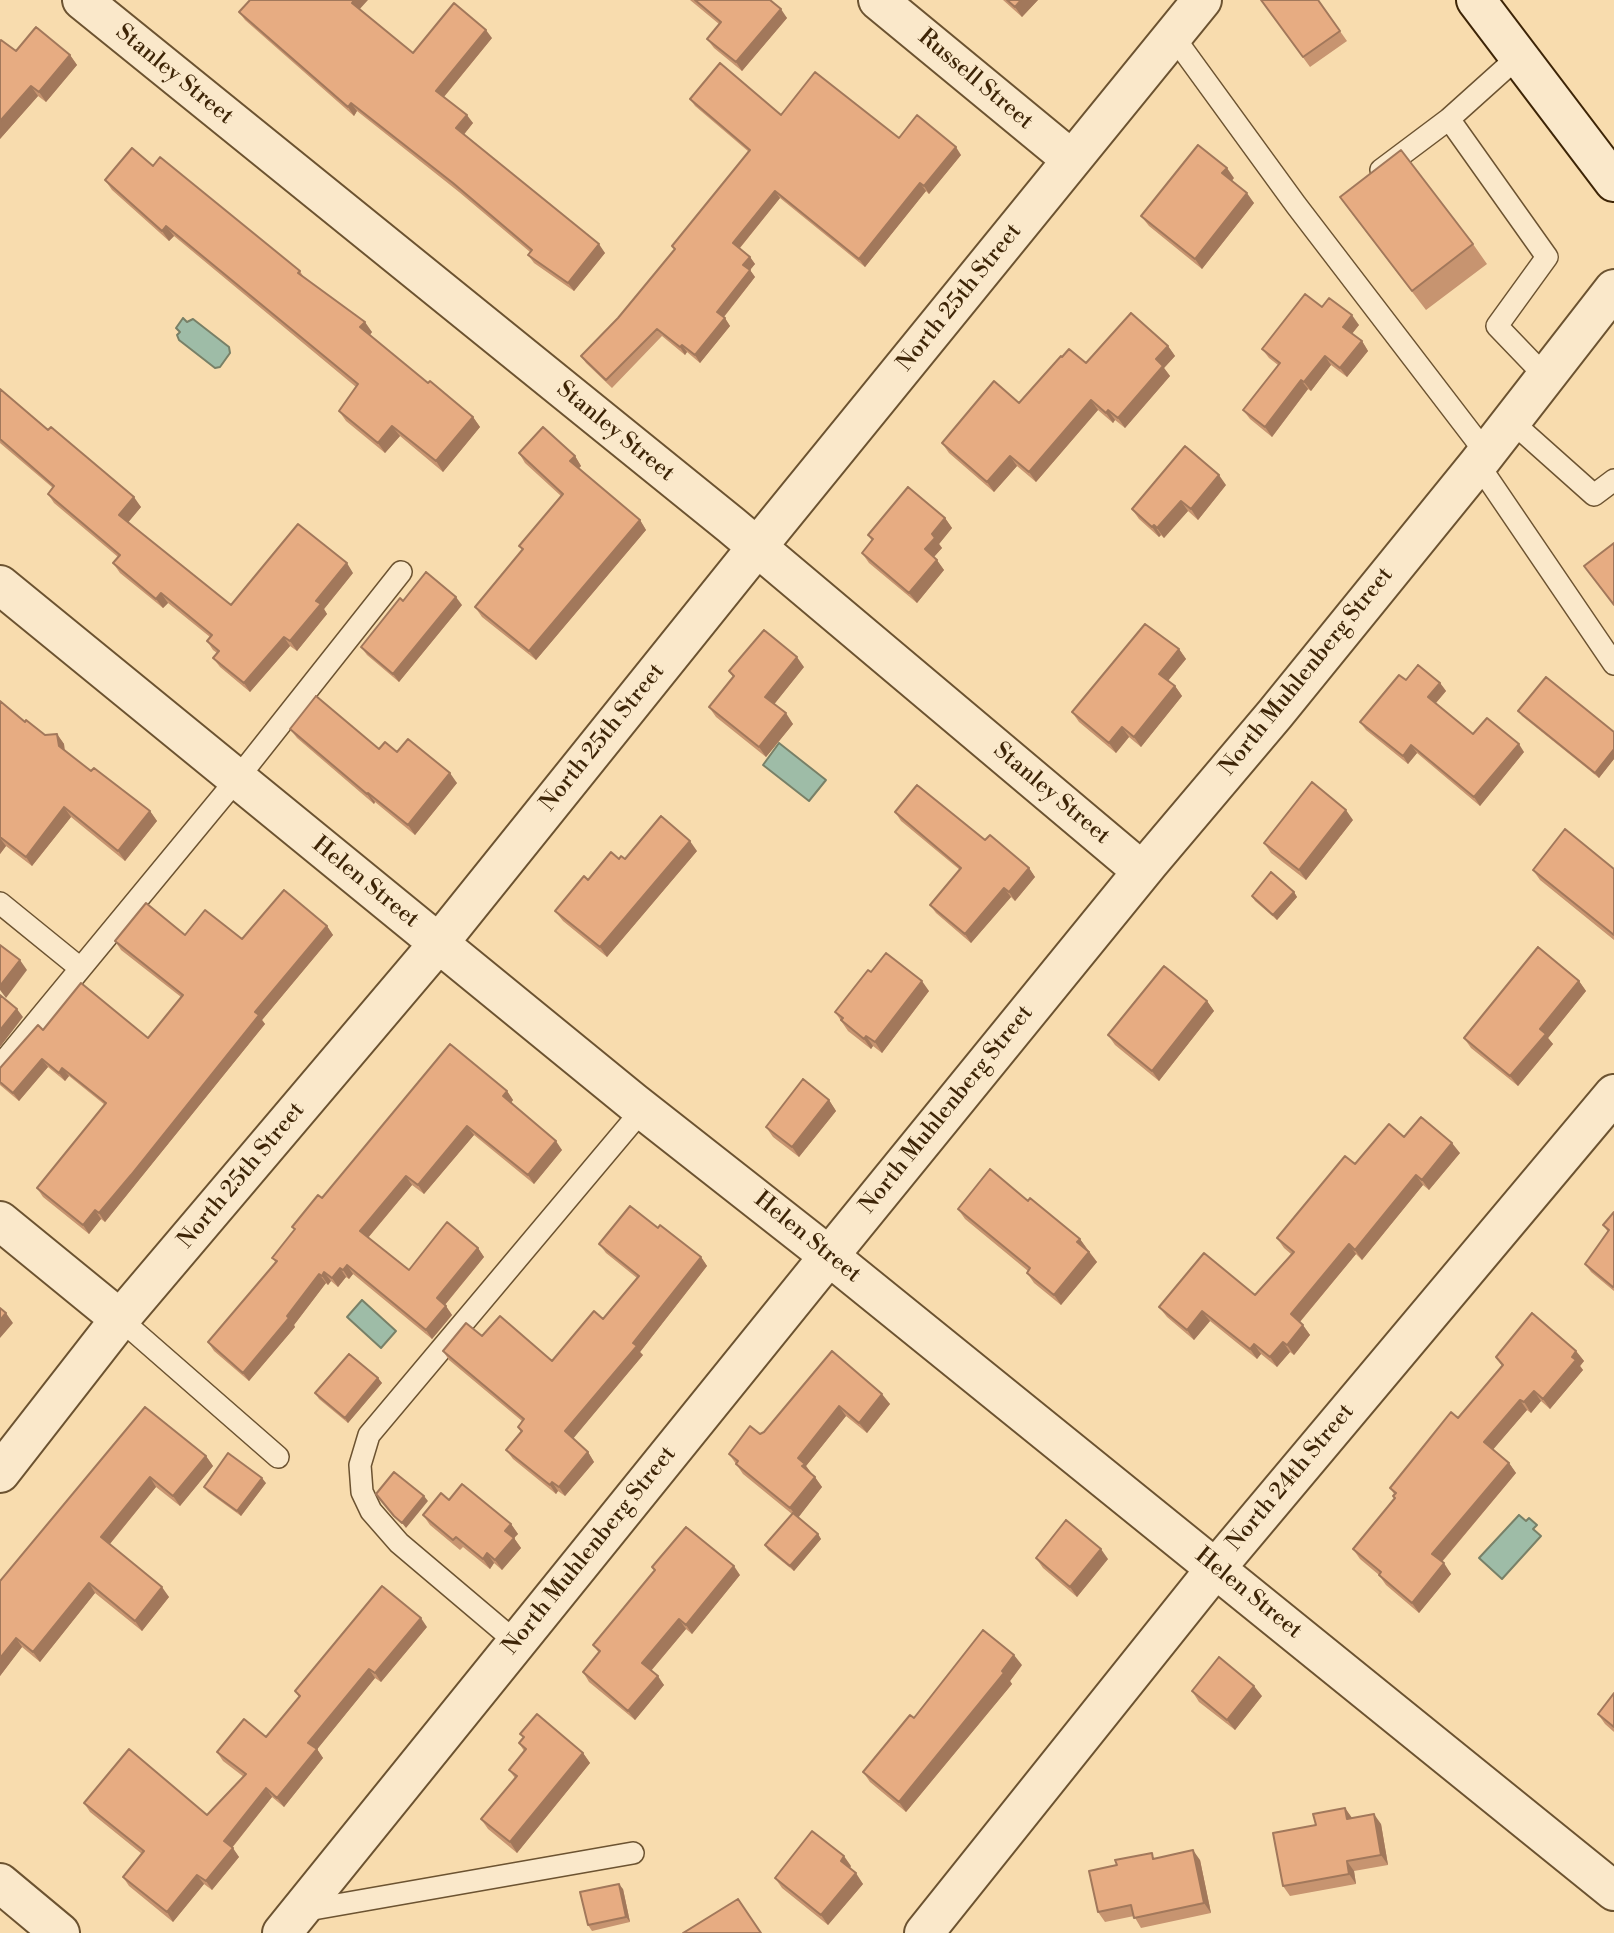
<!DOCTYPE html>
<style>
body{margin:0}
canvas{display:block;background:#f8dcae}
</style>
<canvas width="1614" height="1933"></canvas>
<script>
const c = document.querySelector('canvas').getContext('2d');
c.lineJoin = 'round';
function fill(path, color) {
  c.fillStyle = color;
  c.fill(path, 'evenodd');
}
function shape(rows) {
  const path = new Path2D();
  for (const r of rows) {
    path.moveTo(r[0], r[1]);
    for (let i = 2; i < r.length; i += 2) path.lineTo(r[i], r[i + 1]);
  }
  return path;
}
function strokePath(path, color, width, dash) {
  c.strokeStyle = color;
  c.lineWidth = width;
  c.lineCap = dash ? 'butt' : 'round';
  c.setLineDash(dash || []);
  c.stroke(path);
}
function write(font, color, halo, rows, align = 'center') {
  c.font = font + ' "Libre Bodoni",serif';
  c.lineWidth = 6;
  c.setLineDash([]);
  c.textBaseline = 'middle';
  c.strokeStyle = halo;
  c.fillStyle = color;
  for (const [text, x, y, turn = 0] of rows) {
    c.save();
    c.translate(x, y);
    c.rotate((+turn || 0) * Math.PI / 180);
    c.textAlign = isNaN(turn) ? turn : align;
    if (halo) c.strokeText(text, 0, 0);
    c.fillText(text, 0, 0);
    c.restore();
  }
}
const water = shape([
 [183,318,187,322,193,319,229,347,230,353,220,367,215,368,179,340,177,335,180,332,176,328,183,318],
 [779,743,826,780,809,801,763,765,779,743],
 [362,1300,396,1331,381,1348,347,1317,362,1300],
 [1519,1515,1526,1521,1529,1518,1537,1525,1533,1529,1541,1536,1502,1579,1479,1558,1519,1515]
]);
fill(water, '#9ebca7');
strokePath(water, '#788067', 2);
const lane = shape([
 [1173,36,1296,205,1486,453],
 [1518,57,1449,119,1547,257,1497,326,1546,377],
 [1381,170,1449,119],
 [1511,421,1594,495,1614,480],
 [1478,464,1614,664],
 [0,903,80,968],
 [0,1066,237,779,401,572],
 [120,1319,278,1457],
 [516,1642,399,1543,371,1511,362,1492,360,1465,369,1435,643,1109],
 [302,1911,633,1853]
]);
const street = shape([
 [82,0,731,525,1142,871],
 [878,0,1072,160],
 [0,585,633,1102,829,1256,1614,1891],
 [0,1221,120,1319],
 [0,1473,120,1319,438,944,757,547,1202,0],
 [0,1883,60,1933],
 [282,1933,829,1256,1149,863,1275,714,1478,464,1614,289],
 [924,1933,1216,1568,1614,1094]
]);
const secondary = shape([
 [1476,0,1614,182]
]);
strokePath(lane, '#6c5331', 24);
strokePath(street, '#6c5331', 42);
strokePath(secondary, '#3e2507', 42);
strokePath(lane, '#fae8ca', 21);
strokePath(street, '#fae8ca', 38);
strokePath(secondary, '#fae8ca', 38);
fill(shape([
 [690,0,770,0,787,18,742,71,714,48,707,39,719,24],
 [1003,0,1038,0,1022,17],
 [1261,0,1318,0,1347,41,1310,67],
 [360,9,413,53,492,38,444,97,473,123,464,134,605,253,574,291,534,263,528,255,530,252,459,192,357,111,354,116,245,20,239,12],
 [16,51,70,55,77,65,46,102,38,96,0,139],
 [690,99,781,115,899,138,961,155,929,194,926,191,865,267,780,198,740,248,750,257,755,264,750,270,755,277,724,317,730,326,700,363,687,352,685,355,662,336,612,388,586,363,581,356,618,318,675,249,672,246,749,152,695,106],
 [153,166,300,271,303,276,372,332,370,335,428,383,473,417,480,427,443,472,400,436,385,453,346,421,339,411,356,387,174,236,169,241,112,190,105,180],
 [1234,178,1232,181,1254,203,1202,269,1149,226,1141,216],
 [1340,197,1473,244,1487,264,1426,310,1354,216],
 [1322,307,1359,325,1352,334,1362,341,1368,351,1347,377,1331,365,1311,391,1308,389,1272,437,1250,419,1243,410,1278,365,1269,358,1262,349],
 [1168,346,1175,356,1164,368,1170,376,1125,428,1115,420,1113,423,1098,410,1036,482,1017,466,994,492,949,453,942,443,1019,403,1086,363],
 [0,389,141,507,128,522,231,605,353,573,324,609,327,614,297,651,290,646,250,692,220,667,213,658,217,653,213,650,207,641,210,637,168,603,163,608,120,573,113,563,118,557,54,503,48,494,53,488,0,443],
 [519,453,575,456,581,466,579,468,640,520,646,530,536,660,482,617,475,607,522,550,519,546,561,496,525,463],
 [1226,485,1198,520,1188,511,1164,538,1161,535,1159,537,1139,519,1132,509],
 [945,518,952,528,939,544,942,548,934,557,944,570,917,603,869,563,862,553,872,541,868,535],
 [403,601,462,605,399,682,367,655,361,647],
 [1179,649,1186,659,1168,681,1175,686,1182,696,1141,747,1129,737,1116,753,1079,722,1072,712],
 [804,667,774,704,793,724,766,757,716,717,709,707,733,677,729,671],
 [1406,680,1440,683,1446,691,1436,703,1473,734,1524,752,1480,806,1417,753,1408,764,1366,730,1360,722],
 [0,701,25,722,45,735,57,734,64,744,65,751,91,771,150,811,157,821,125,861,71,817,32,866,6,846,0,854],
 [1518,711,1614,732,1614,759,1599,778,1522,716],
 [290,729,397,752,457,783,415,835,375,802,374,804,297,738],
 [895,812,985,840,1029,868,1035,877,1015,901,1011,897,971,943,936,913,930,905,960,870,901,821],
 [1353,820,1306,880,1271,853,1264,843],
 [697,851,607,957,563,921,555,911,588,880,619,859,625,859],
 [1614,869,1614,940,1540,880,1533,870],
 [1294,892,1297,897,1277,920,1255,901,1252,896],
 [327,926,333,935,262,1020,265,1024,105,1222,101,1219,89,1234,43,1197,37,1188,105,1105,69,1076,65,1081,48,1067,19,1101,0,1085,0,1068,43,1030,148,1038,181,997,121,950,115,941,185,935,242,939],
 [871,972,929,991,882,1053,873,1046,871,1049,848,1031,835,1012],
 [1579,981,1586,991,1548,1038,1553,1044,1518,1086,1471,1048,1464,1038],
 [1207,1001,1214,1011,1159,1081,1115,1045,1108,1035],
 [507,1091,513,1100,511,1103,562,1150,534,1184,474,1135,424,1194,412,1185,368,1238,409,1270,478,1248,484,1257,445,1305,452,1315,432,1339,353,1274,349,1279,346,1277,338,1287,331,1281,328,1285,326,1283,294,1325,295,1327,249,1381,214,1351,208,1342,276,1263,272,1258,295,1230,292,1227,322,1198],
 [829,1100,836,1111,799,1157,773,1137,766,1127],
 [1404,1137,1460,1153,1429,1190,1423,1185,1362,1260,1356,1254,1300,1322,1310,1335,1294,1355,1290,1352,1277,1367,1261,1354,1257,1359,1210,1321,1194,1340,1167,1317,1159,1307,1255,1295,1291,1254,1284,1248,1277,1238,1355,1164],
 [1028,1201,1080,1239,1097,1262,1061,1305,1034,1283,1027,1273,1028,1271,965,1219,958,1209],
 [1614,1212,1614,1291,1591,1272,1585,1264,1608,1232,1603,1225],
 [658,1228,701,1257,707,1266,640,1352,643,1355,573,1438,588,1452,594,1462,565,1496,558,1491,556,1494,513,1459,506,1450,521,1432,518,1427,522,1421,449,1360,443,1351,482,1336,552,1361,603,1319,637,1278,606,1253,599,1244],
 [832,1351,890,1404,867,1433,846,1416,806,1466,822,1487,798,1517,818,1534,821,1539,794,1571,768,1550,765,1545,792,1514,743,1474,729,1454,764,1432],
 [1576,1351,1584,1361,1580,1366,1583,1370,1550,1409,1541,1401,1531,1413,1527,1410,1493,1449,1509,1463,1516,1473,1442,1562,1451,1574,1419,1613,1386,1585,1379,1575,1360,1559,1353,1549,1395,1498,1393,1496,1394,1494,1390,1488,1458,1418,1502,1366,1496,1357],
 [378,1378,382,1383,348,1423,319,1399,315,1393],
 [145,1407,206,1456,213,1466,180,1506,156,1487,110,1544,169,1597,142,1631,95,1593,40,1662,22,1647,0,1676,0,1581],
 [266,1483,241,1516,208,1492,204,1487],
 [449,1500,511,1524,518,1534,514,1538,521,1548,502,1570,494,1563,490,1569,463,1547,460,1550,430,1525,423,1515],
 [1036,1558,1108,1559,1077,1597,1043,1568],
 [652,1567,740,1575,692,1634,686,1629,651,1671,664,1685,635,1720,589,1682,583,1672,599,1653,593,1645,655,1570],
 [427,1627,381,1682,375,1678,317,1749,323,1758,284,1807,272,1797,232,1848,239,1857,212,1890,204,1884,173,1922,129,1886,123,1877,142,1854,90,1812,84,1803,207,1815,244,1777,223,1761,217,1752,266,1737,299,1697,295,1691],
 [1022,1665,1010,1681,1012,1684,906,1812,870,1782,863,1772,914,1718],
 [1192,1691,1262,1696,1235,1730,1199,1702],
 [1614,1693,1614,1732,1605,1724,1598,1714],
 [520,1734,583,1753,590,1763,517,1853,488,1829,481,1819,515,1778,509,1770,524,1751,519,1743,523,1738],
 [1345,1808,1352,1818,1381,1824,1388,1865,1354,1871,1356,1884,1290,1896,1283,1886,1316,1825],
 [1156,1858,1200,1860,1211,1913,1141,1928,1134,1916,1105,1922,1098,1912],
 [851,1866,850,1868,863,1884,828,1925,782,1888,775,1878],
 [623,1889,630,1922,592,1931,588,1925]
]), '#c79470');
fill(shape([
 [354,0,368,0,358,11,352,3],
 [1021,0,1038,0,1022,17,1015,7],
 [781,9,787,18,742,71,736,62],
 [486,30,492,38,442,99,436,91],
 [70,55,77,65,46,102,39,92],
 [31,86,38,96,0,139,0,121],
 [351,103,357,111,354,116,348,107],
 [467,115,473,123,462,137,456,128],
 [956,147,961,155,929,194,924,186],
 [1227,168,1234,178,1229,183,1222,173],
 [920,183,926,191,865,267,859,259],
 [775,191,780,198,738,250,733,243],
 [1247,193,1254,203,1202,269,1195,259],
 [166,226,174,236,169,241,162,231],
 [599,244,605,253,574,291,568,283],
 [750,257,755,264,750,270,755,277,722,319,717,312,743,265],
 [1352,315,1359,325,1350,336,1343,327],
 [725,318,730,326,700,363,695,355],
 [365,322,372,332,368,337,360,327],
 [1362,341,1368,351,1347,377,1340,368],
 [682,345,687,352,685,355,680,347],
 [1168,346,1175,356,1164,368,1170,376,1125,428,1118,418,1156,359],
 [1325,356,1331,365,1311,391,1304,382],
 [1301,380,1308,389,1272,437,1265,427],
 [1091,400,1098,410,1036,482,1029,472],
 [1108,410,1115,420,1113,423,1106,413],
 [473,417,480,427,443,472,436,461],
 [392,426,400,436,385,453,378,443],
 [575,456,581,466,577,470,570,461],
 [1010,456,1017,466,994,492,987,482],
 [1219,475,1226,485,1198,520,1191,509],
 [134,497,141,507,126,525,119,515],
 [1181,501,1188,511,1164,538,1157,528],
 [945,518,952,528,939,544,942,548,932,559,925,549,932,534],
 [640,520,646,530,536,660,529,651],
 [1154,525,1161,535,1159,537,1152,527],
 [937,560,944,570,917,603,909,593],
 [347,563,353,573,324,609,327,614,297,651,290,641,316,601],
 [161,593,168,603,163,608,156,599],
 [456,597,462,605,399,682,393,674],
 [284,637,290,646,250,692,244,683],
 [1179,649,1186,659,1166,683,1159,674],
 [797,657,804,667,772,707,765,697],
 [1440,683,1446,691,1434,705,1428,697],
 [1175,686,1182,696,1141,747,1134,737],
 [786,713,793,724,766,757,759,747],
 [1122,727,1129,737,1116,753,1109,743],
 [57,734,64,744,65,756,59,746],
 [1519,744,1524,752,1480,806,1474,797],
 [1411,745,1417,753,1408,764,1403,756],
 [1614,749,1614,759,1599,778,1595,773],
 [450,773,457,783,415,835,408,825],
 [368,793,375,802,374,804,367,794],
 [64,807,71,817,32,866,26,857],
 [1346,810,1353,820,1306,880,1299,870],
 [150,811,157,821,125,861,118,851],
 [0,838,6,846,0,854],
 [690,841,697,851,607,957,600,947],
 [1029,868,1035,877,1015,901,1009,892],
 [1004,888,1011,897,971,943,965,934],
 [1294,892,1297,897,1277,920,1273,915],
 [327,926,333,935,262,1020,265,1024,105,1222,99,1213,255,1012],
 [20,960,27,970,6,998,0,990,0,986],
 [922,981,929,991,882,1053,875,1042],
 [1579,981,1586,991,1548,1038,1553,1044,1518,1086,1510,1076,1540,1029],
 [1207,1001,1214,1011,1159,1081,1152,1071],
 [17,1009,23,1017,0,1047,0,1030],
 [866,1036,873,1046,871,1049,864,1039],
 [42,1059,48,1067,19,1101,13,1093],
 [62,1068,69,1076,65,1081,59,1073],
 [507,1091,513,1100,509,1105,503,1096],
 [829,1100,836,1111,799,1157,792,1147],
 [467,1126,474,1135,424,1194,418,1185],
 [556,1141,562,1150,534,1184,528,1175],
 [1452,1143,1460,1153,1429,1190,1422,1180],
 [1416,1175,1423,1185,1362,1260,1355,1250],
 [406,1176,412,1185,366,1240,360,1231],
 [95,1210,101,1219,89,1234,83,1225],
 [1080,1239,1087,1249,1077,1242],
 [1349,1244,1356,1254,1298,1324,1291,1314],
 [478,1248,484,1257,443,1307,437,1298],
 [1089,1252,1097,1262,1061,1305,1054,1295],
 [701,1257,707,1266,640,1352,643,1355,572,1440,565,1431],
 [347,1265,353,1274,349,1279,343,1270],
 [340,1268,346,1277,338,1287,332,1278],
 [324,1272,331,1281,328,1285,322,1276],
 [319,1274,326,1283,294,1325,295,1327,249,1381,243,1373],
 [446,1306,452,1315,432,1339,426,1330],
 [1202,1311,1210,1321,1194,1340,1187,1330],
 [6,1313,13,1323,0,1338,0,1320],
 [1303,1325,1310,1335,1294,1355,1287,1345],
 [1283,1342,1290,1352,1277,1367,1270,1357],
 [1254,1344,1261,1354,1257,1359,1250,1349],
 [1576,1351,1584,1361,1580,1366,1583,1370,1550,1409,1543,1399],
 [378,1378,382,1383,348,1423,345,1418],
 [1534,1391,1541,1401,1531,1413,1524,1402],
 [882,1394,890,1404,867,1433,859,1423],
 [1520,1400,1527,1410,1491,1452,1484,1442],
 [839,1406,846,1416,806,1466,812,1474,810,1476,798,1458],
 [588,1452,594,1462,565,1496,559,1487],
 [206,1456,213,1466,180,1506,173,1496],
 [1509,1463,1516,1473,1439,1565,1432,1554],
 [150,1477,156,1487,108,1546,101,1537],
 [815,1477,822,1487,798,1518,790,1508],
 [262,1478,266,1483,241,1516,237,1511],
 [552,1482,558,1491,556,1494,550,1485],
 [424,1496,428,1501,406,1528,402,1523],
 [511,1524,518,1534,514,1538,521,1548,502,1570,495,1560,505,1531],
 [818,1534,821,1539,794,1571,790,1566],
 [1101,1549,1108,1559,1077,1597,1070,1587],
 [487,1553,494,1563,490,1569,483,1559],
 [1444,1563,1451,1574,1419,1613,1412,1603],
 [734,1566,740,1575,692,1634,686,1625],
 [89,1583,95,1593,40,1662,33,1652],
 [162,1587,169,1597,142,1631,135,1621],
 [421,1618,427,1627,381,1682,375,1673],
 [679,1619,686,1629,649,1673,642,1663],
 [16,1638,22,1647,0,1676,0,1658],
 [1014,1655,1022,1665,1010,1681,1012,1684,906,1812,899,1802],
 [369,1669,375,1678,315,1752,308,1743],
 [658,1676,664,1685,635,1720,628,1711],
 [1254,1686,1262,1696,1235,1730,1227,1720],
 [317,1749,323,1758,284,1807,277,1798],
 [583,1753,590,1763,517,1853,510,1842],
 [266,1788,272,1797,230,1850,224,1841],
 [1345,1808,1352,1818,1347,1819],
 [1374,1814,1381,1824,1388,1865,1381,1855],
 [233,1848,239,1857,212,1890,206,1881],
 [1193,1850,1200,1860,1211,1913,1204,1903],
 [844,1856,851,1866,848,1871,841,1861],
 [1347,1861,1354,1871,1356,1884,1349,1874],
 [856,1873,863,1884,828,1925,821,1915],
 [197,1875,204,1884,173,1922,167,1912],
 [619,1884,623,1889,630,1922,626,1917]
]), '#a2785b');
const building = shape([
 [250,0,354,0,352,3,413,53,454,3,486,30,436,91,467,115,456,128,599,244,568,283,528,255,532,250,453,183,351,103,348,107,239,12,250,0],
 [695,0,770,0,781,9,736,62,707,39,721,22,695,0],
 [1007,0,1021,0,1015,7,1007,0],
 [1261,0,1318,0,1340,31,1303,57,1261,0],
 [36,27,70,55,39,92,31,86,0,121,0,41,1,40,16,51,36,27],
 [720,63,781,115,815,72,899,138,917,115,956,147,924,186,920,183,859,259,775,191,733,243,750,257,743,265,750,270,717,312,725,318,695,355,682,345,680,347,657,329,606,380,581,356,618,318,675,249,672,246,750,150,690,99,720,63],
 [1198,145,1227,168,1222,173,1247,193,1195,259,1141,216,1198,145],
 [132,148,153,166,160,157,300,271,298,273,365,322,360,327,428,383,430,381,473,417,436,461,392,426,378,443,339,411,358,384,166,226,162,231,105,180,132,148],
 [1401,150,1473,244,1412,291,1340,197,1401,150],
 [1305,294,1322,307,1329,298,1352,315,1343,327,1362,341,1340,368,1325,356,1304,382,1301,380,1265,427,1243,410,1280,363,1262,349,1305,294],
 [1131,313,1168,346,1156,359,1163,366,1118,418,1108,410,1106,413,1091,400,1029,472,1010,456,987,482,942,443,994,381,1019,403,1061,356,1062,357,1069,349,1086,363,1131,313],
 [0,389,48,430,51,427,134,497,119,515,231,605,298,524,347,563,316,601,321,604,290,641,284,637,244,683,213,658,219,651,207,641,212,635,161,593,156,599,113,563,120,555,48,494,54,486,0,439,0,389],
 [543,427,575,456,570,461,640,520,529,651,475,607,523,549,519,546,563,494,519,453,543,427],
 [1185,446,1219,475,1191,509,1181,501,1157,528,1154,525,1152,527,1132,509,1185,446],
 [908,487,945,518,932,534,935,538,925,549,937,560,909,593,862,553,873,539,868,535,908,487],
 [1614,543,1614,605,1584,566,1614,543],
 [426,572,456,597,393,674,361,647,400,598,403,601,426,572],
 [1145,624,1179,649,1159,674,1175,686,1134,737,1122,727,1109,743,1072,712,1145,624],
 [764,630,797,657,765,697,786,713,759,747,709,707,734,676,729,671,764,630],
 [1418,665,1440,683,1428,697,1473,734,1487,718,1519,744,1474,797,1411,745,1403,756,1360,722,1399,675,1406,680,1418,665],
 [1546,677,1614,732,1614,749,1595,773,1518,711,1546,677],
 [316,696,379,749,385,742,397,752,408,739,450,773,408,825,368,793,367,794,290,729,316,696],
 [0,701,25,722,26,720,45,735,57,734,59,746,91,771,94,768,150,811,118,851,64,807,26,857,0,837,0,701],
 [1312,782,1346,810,1299,870,1264,843,1312,782],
 [917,785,985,840,990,835,1029,868,1009,892,1004,888,965,934,930,905,961,868,895,812,917,785],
 [661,816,690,841,600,947,555,911,584,876,588,880,611,852,619,859,621,856,625,859,661,816],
 [1565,829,1614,869,1614,935,1533,870,1565,829],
 [1271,872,1294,892,1273,915,1252,896,1271,872],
 [284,890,327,926,255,1012,259,1015,131,1175,99,1213,95,1210,83,1225,37,1188,106,1103,62,1068,59,1073,42,1059,13,1093,0,1082,0,1068,38,1025,43,1030,81,983,148,1038,183,995,115,941,146,903,185,935,205,910,242,939,284,890],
 [0,945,20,960,0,986,0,945],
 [1538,947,1579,981,1540,1029,1546,1034,1510,1076,1464,1038,1538,947],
 [886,953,922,981,875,1042,866,1036,864,1039,841,1020,843,1018,835,1012,868,970,871,972,886,953],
 [1164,966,1207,1001,1152,1071,1108,1035,1164,966],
 [0,995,17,1009,0,1030,0,995],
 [450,1044,507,1091,503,1096,556,1141,528,1175,467,1126,418,1185,406,1176,360,1231,409,1270,447,1222,478,1248,437,1298,446,1306,426,1330,347,1265,343,1270,340,1268,332,1278,324,1272,322,1276,319,1274,287,1316,289,1318,243,1373,208,1342,277,1261,272,1258,295,1229,292,1227,318,1195,322,1198,450,1044],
 [803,1079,829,1100,792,1147,766,1127,803,1079],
 [1421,1117,1452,1143,1422,1180,1416,1175,1355,1250,1349,1244,1291,1314,1303,1325,1287,1345,1283,1342,1270,1357,1254,1344,1250,1349,1202,1311,1187,1330,1159,1307,1204,1253,1255,1295,1294,1252,1277,1238,1345,1156,1355,1164,1389,1124,1404,1137,1421,1117],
 [990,1169,1028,1201,1030,1198,1080,1239,1077,1242,1089,1252,1054,1295,1027,1273,1030,1268,958,1209,990,1169],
 [630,1206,658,1228,660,1225,701,1257,633,1343,637,1346,565,1431,588,1452,559,1487,552,1482,550,1485,506,1450,522,1431,518,1427,524,1419,443,1351,466,1323,482,1336,500,1316,552,1361,594,1311,603,1319,639,1276,599,1244,630,1206],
 [1614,1212,1614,1286,1613,1287,1585,1264,1609,1230,1603,1225,1614,1212],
 [0,1308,6,1313,0,1320,0,1308],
 [1532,1313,1576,1351,1572,1357,1576,1360,1543,1399,1534,1391,1524,1402,1520,1400,1484,1442,1509,1463,1432,1554,1444,1563,1412,1603,1379,1575,1381,1572,1353,1549,1395,1498,1393,1496,1396,1493,1390,1488,1427,1442,1451,1412,1458,1418,1503,1365,1496,1357,1532,1313],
 [832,1351,882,1394,859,1423,839,1406,798,1458,805,1464,802,1466,815,1477,790,1508,736,1464,738,1461,729,1454,750,1426,760,1434,764,1432,832,1351],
 [349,1354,378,1378,345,1418,315,1393,349,1354],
 [145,1407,206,1456,173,1496,150,1477,101,1537,162,1587,135,1621,89,1583,33,1652,16,1638,0,1658,0,1581,145,1407],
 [228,1453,262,1478,237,1511,204,1487,228,1453],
 [394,1472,424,1496,402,1523,394,1516,376,1494,394,1472],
 [462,1484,511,1524,505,1531,514,1538,495,1560,487,1553,483,1559,456,1537,453,1540,423,1515,441,1493,449,1500,462,1484],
 [793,1513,818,1534,790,1566,765,1545,793,1513],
 [1066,1520,1101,1549,1070,1587,1036,1558,1066,1520],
 [686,1527,734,1566,686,1625,679,1619,642,1663,658,1676,628,1711,583,1672,600,1651,593,1645,655,1570,652,1567,686,1527],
 [382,1586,421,1618,375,1673,369,1669,308,1743,317,1749,277,1798,266,1788,224,1841,233,1848,206,1881,197,1875,167,1912,123,1877,144,1851,84,1803,129,1749,207,1815,246,1774,217,1752,244,1719,266,1737,300,1696,295,1691,382,1586],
 [983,1630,1014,1655,1002,1671,1004,1673,899,1802,863,1772,910,1715,914,1718,983,1630],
 [1219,1657,1254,1686,1227,1720,1192,1691,1219,1657],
 [1614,1693,1614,1727,1598,1714,1614,1693],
 [537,1714,583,1753,510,1842,481,1819,517,1776,509,1770,526,1749,519,1743,524,1737,520,1734,537,1714],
 [1345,1808,1347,1819,1374,1814,1381,1855,1347,1861,1349,1874,1283,1886,1273,1833,1316,1825,1313,1814,1345,1808],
 [812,1831,844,1856,841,1861,856,1873,821,1915,775,1878,812,1831],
 [1193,1850,1204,1903,1134,1918,1131,1905,1098,1912,1089,1871,1117,1865,1115,1860,1152,1853,1153,1859,1193,1850],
 [619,1884,626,1917,588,1925,580,1892,619,1884],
 [738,1899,761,1933,683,1933,738,1899]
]);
fill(building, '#e7ac82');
strokePath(building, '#a2785b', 2);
write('23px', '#3e2507', '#fae8ca', [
 ["Stanley Street",174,75,39],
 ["Russell Street",975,80,40],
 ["North 25th Street",960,298,-51],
 ["Stanley Street",615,432,39],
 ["North Muhlenberg Street",1307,672,-51],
 ["North 25th Street",603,738,-51],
 ["Stanley Street",1051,794,40],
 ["Helen Street",365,883,39],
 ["North Muhlenberg Street",947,1110,-51],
 ["North 25th Street",242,1176,-50],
 ["Helen Street",807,1238,39],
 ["North 24th Street",1291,1478,-50],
 ["North Muhlenberg Street",590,1551,-51],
 ["Helen Street",1248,1594,39]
]);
</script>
